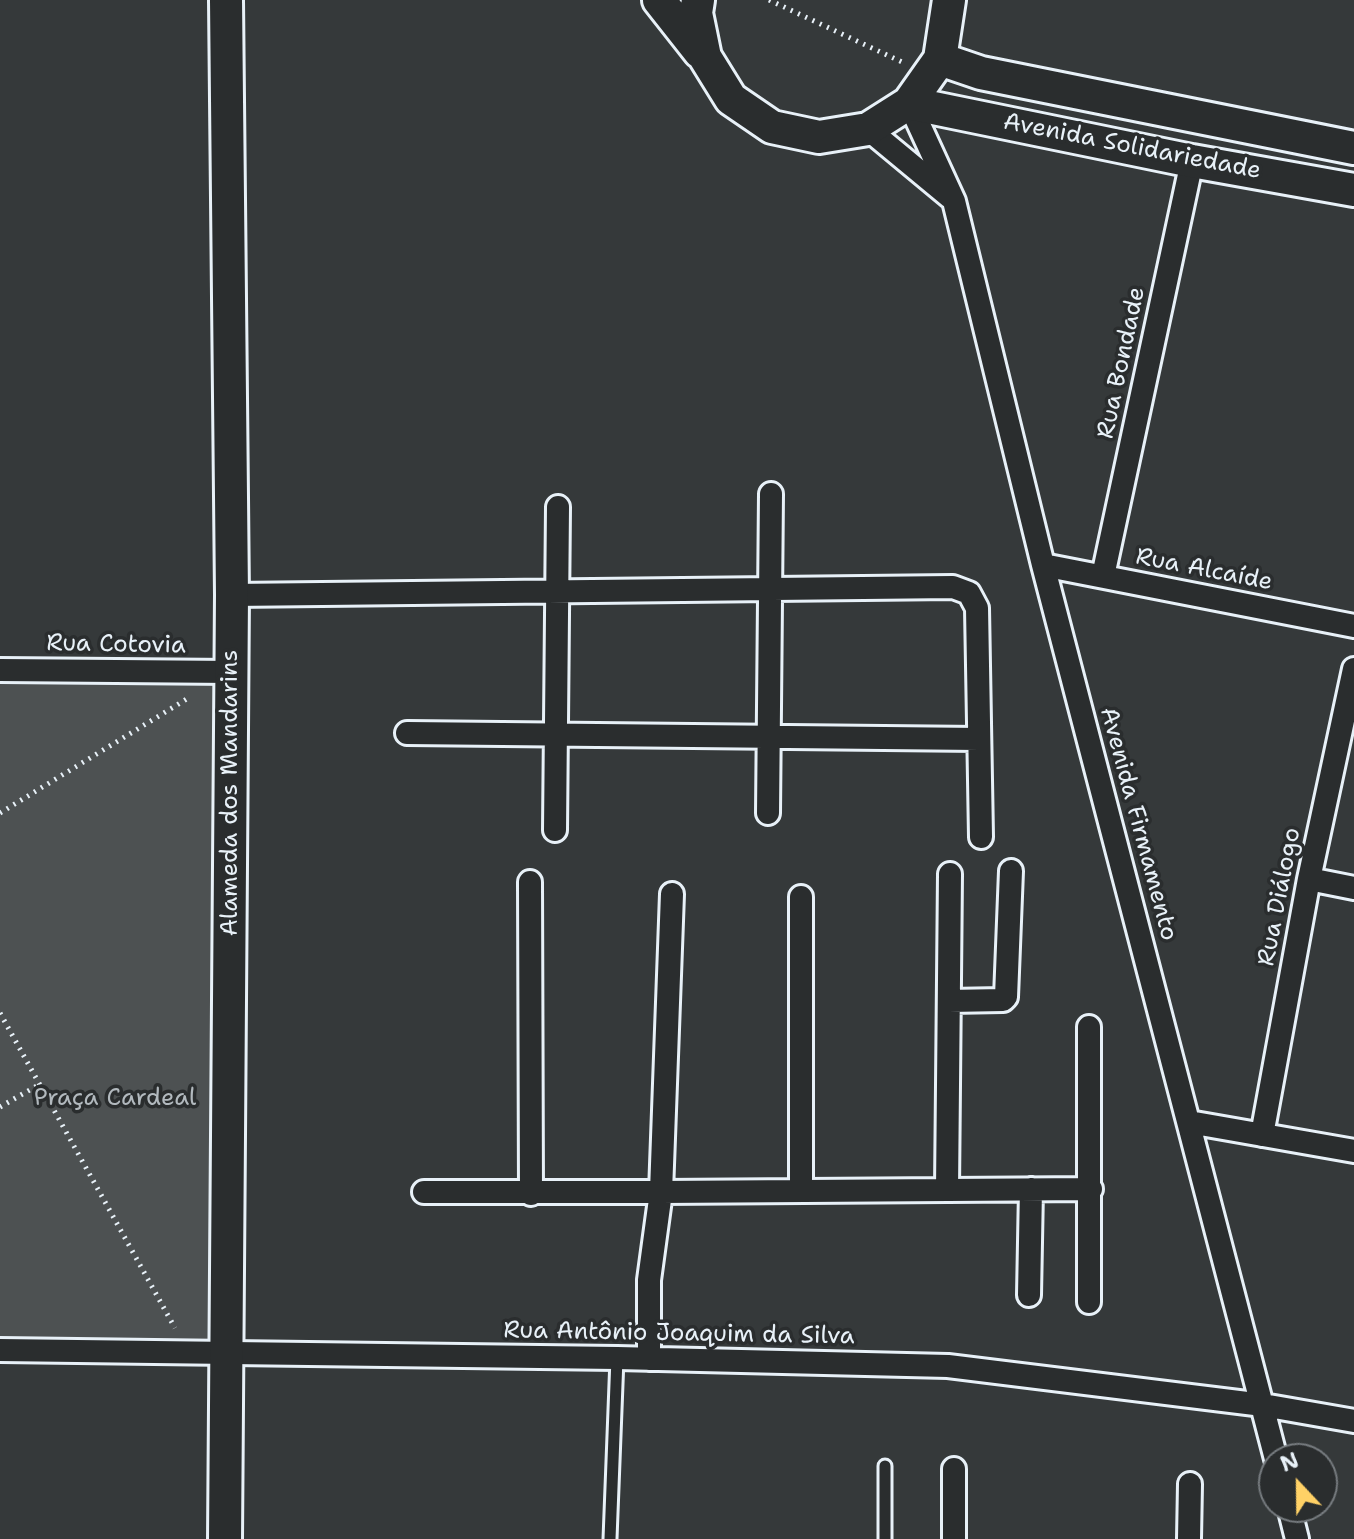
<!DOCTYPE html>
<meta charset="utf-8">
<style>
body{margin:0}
#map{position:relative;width:1354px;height:1539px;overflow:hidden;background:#35393a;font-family:"Shantell Sans",sans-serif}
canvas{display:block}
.north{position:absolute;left:1258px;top:1443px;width:80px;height:80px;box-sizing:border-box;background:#2a2d2e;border:2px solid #767b7f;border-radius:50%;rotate:338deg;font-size:22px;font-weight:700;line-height:32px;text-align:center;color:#e8f1f8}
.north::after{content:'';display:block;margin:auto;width:28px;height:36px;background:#ffd166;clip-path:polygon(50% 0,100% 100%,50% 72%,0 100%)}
</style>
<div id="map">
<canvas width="1354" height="1539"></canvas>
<div class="north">N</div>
</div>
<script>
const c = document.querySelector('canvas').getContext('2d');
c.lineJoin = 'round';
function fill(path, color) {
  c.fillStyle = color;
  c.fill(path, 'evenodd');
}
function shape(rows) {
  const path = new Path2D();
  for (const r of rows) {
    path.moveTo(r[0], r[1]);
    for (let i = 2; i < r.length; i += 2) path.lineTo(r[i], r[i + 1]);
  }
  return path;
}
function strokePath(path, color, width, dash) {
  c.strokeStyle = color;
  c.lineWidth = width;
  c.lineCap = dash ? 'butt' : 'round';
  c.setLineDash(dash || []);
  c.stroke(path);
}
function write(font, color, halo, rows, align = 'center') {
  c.font = font + ' "Shantell Sans",sans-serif';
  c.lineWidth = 7;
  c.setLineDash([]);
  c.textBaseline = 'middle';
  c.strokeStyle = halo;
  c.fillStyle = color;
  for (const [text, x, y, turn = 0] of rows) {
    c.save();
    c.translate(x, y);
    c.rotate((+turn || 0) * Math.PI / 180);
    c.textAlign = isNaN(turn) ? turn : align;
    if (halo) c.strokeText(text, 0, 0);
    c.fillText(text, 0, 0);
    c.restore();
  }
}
fill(shape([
 [0,670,232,672,228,1354,0,1350]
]), '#4d5152');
const lane = shape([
 [610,1539,617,1358],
 [885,1539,885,1466]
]);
const street = shape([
 [909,103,954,201,1043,565,1276,1459],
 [868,129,950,197],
 [1043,565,1354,626],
 [1103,576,1192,161],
 [232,595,953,587,969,593,977,608,981,837],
 [0,670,232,672],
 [407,733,979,739],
 [768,813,771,494],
 [555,830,558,507],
 [1309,879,1354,888],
 [530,882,531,1194],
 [801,897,801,1189],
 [949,1001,1003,1000,1006,997,1011,871],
 [1189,1122,1354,1151],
 [1262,1135,1309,879,1354,669],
 [947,1190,950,874],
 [424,1192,661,1192,672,894],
 [1029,1295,1031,1189],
 [1089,1302,1089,1027],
 [0,1350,617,1358,948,1366,1263,1405,1354,1421],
 [649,1359,649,1280,661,1192,1091,1189],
 [954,1469,954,1539],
 [1289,1507,1297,1539],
 [1189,1539,1190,1484]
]);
const secondary = shape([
 [659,0,700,52],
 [698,0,696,13,705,57,731,99,772,127,819,137,868,129,909,103,940,59,949,0],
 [940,59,981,73,1354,148],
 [909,103,1192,161,1354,190],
 [225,1539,232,595,226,0]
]);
strokePath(lane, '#e8f1f8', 17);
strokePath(street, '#e8f1f8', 28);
strokePath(secondary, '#e8f1f8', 38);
strokePath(shape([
 [769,0,902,62],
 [0,813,190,697],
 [0,1013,175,1328],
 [0,1107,40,1084]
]), '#e8f1f8', 5, [2, 6]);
strokePath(lane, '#2a2d2e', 11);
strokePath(street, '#2a2d2e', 22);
strokePath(secondary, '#2a2d2e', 32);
write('24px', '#e8f1f8', '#2a2d2e', [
 ["Avenida Solidariedade",1132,147,11],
 ["Rua Bondade",1122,363,-78],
 ["Rua Alcaíde",1204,570,11],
 ["Rua Cotovia",116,645,1],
 ["Alameda dos Mandarins",231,793,-90],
 ["Avenida Firmamento",1138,824,75],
 ["Rua Diálogo",1280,897,-79],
 ["Rua Antônio Joaquim da Silva",679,1334,1]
]);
write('24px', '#b2b9be', '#2a2d2e', [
 ["Praça Cardeal",115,1099]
]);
</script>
